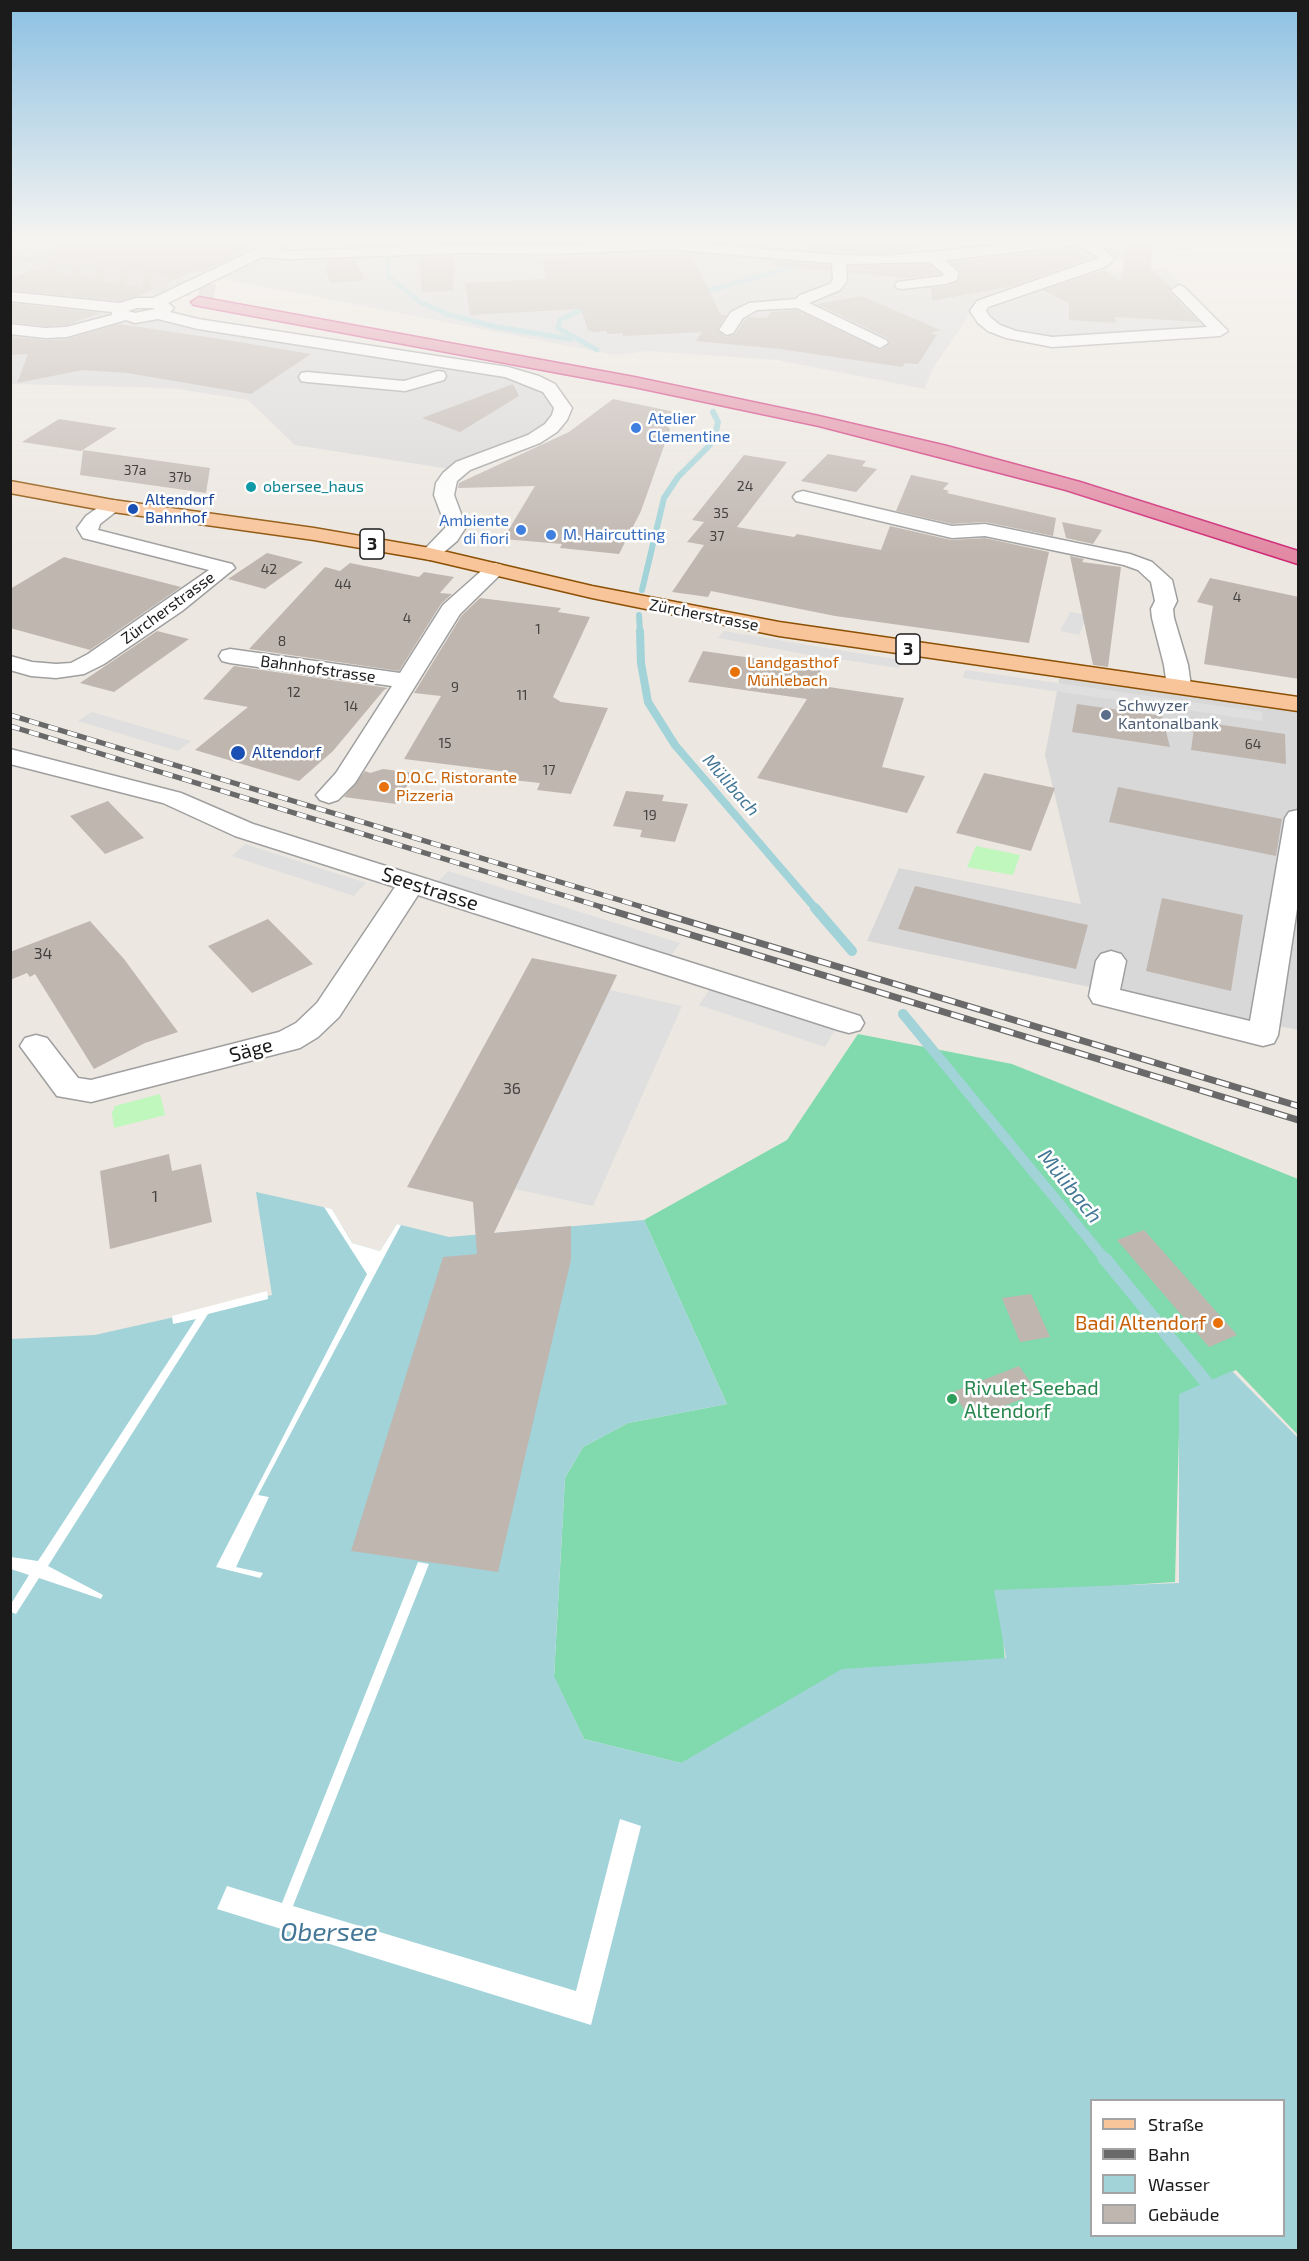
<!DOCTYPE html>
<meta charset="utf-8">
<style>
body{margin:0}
#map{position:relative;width:1309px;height:2261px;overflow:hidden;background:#ece7e0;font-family:"Exo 2",sans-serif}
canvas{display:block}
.frame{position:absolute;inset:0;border:12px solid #1b1b1b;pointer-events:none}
.legend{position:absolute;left:1090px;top:2099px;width:195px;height:138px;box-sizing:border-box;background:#fff;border:2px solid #a4a4a4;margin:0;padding:8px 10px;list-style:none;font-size:18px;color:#1b1b1b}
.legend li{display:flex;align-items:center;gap:12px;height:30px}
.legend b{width:30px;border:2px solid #a4a4a4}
</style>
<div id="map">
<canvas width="1309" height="2261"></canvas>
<div class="frame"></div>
<ul class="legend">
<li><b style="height:8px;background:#f8c499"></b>Straße</li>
<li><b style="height:8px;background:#696969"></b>Bahn</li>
<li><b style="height:16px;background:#a1d3d9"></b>Wasser</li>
<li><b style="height:16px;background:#c0b6b0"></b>Gebäude</li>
</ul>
</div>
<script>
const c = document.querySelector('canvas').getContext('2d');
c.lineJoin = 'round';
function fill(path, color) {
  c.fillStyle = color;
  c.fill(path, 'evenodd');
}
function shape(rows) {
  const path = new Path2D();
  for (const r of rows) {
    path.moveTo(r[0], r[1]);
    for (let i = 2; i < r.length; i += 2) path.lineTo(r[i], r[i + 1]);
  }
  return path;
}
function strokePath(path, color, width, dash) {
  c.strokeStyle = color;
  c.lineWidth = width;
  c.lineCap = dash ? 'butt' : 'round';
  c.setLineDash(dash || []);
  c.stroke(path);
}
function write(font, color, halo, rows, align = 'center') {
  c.font = font + ' "Exo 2",sans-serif';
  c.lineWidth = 5;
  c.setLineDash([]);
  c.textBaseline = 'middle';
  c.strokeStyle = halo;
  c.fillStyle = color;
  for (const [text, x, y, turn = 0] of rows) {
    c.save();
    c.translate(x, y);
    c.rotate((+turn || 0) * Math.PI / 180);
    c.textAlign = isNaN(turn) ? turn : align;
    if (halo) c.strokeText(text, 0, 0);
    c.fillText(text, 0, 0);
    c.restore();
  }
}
fill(shape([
 [11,240,891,240,905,244,863,259,1004,248,1002,240,1176,240,1191,249,1107,259,1072,274,1165,268,1225,332,1071,342,1012,335,978,312,969,315,932,370,925,389,777,360,648,351,615,355,209,276,143,309,158,314,508,372,556,395,551,428,456,470,295,445,248,400,171,388,11,384],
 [1061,670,1298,704,1298,1030,867,941,899,868,1081,904,1045,755]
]), '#d9d8d8');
fill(shape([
 [976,846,1020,855,1013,875,967,867],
 [160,1094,165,1115,114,1128,112,1113,115,1106]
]), '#bff7bd');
fill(shape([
 [858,1034,1012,1064,1298,1179,1298,1435,1236,1370,1180,1395,1175,1582,999,1593,1005,1661,681,1763,584,1739,554,1677,565,1478,583,1447,628,1423,727,1404,644,1220,787,1140]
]), '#80daad');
fill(shape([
 [1070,612,1088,615,1079,635,1060,631],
 [724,631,808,645,901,660,899,668,804,654,718,638],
 [965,670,1262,712,1263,721,963,678],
 [92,712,191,741,178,751,78,721],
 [245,844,366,883,354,896,232,856],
 [448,871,680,943,671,956,436,884],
 [712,986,837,1026,825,1047,699,1005],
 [610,990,682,1006,593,1206,515,1189]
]), '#dfdfdf');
fill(shape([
 [256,1192,332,1209,352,1243,380,1251,397,1224,449,1237,644,1220,727,1404,628,1423,583,1447,565,1478,554,1676,584,1739,681,1763,842,1669,1006,1658,994,1590,1179,1583,1179,1394,1232,1371,1298,1438,1298,2250,11,2250,11,1339,95,1335,272,1295],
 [1092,2100,1284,2100,1284,2236,1092,2236]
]), '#a1d3d9');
fill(shape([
 [324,1207,332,1209,352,1243,380,1251,397,1224,401,1225,258,1495,269,1497,236,1567,263,1573,260,1578,216,1567,367,1274],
 [267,1291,268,1299,208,1314,48,1566,103,1595,101,1599,39,1578,16,1614,11,1612,11,1604,29,1575,11,1569,11,1557,38,1561,196,1319,173,1324,172,1316],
 [418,1562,429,1564,293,1906,576,1991,620,1819,641,1826,591,2025,217,1909,227,1886,282,1903]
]), '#fff');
strokePath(shape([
 [392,240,387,264,389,277,420,302,447,314,492,326,570,339],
 [895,251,945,240],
 [697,294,806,263,846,254,877,252],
 [593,304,560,320,558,328,597,350]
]), '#a1d3d9', 5);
strokePath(shape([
 [642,590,664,498,678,477,709,446,715,436,718,422,713,412],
 [639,615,640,632]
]), '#a1d3d9', 6);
strokePath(shape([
 [640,631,641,663,648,702,675,745,816,909]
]), '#a1d3d9', 8);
strokePath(shape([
 [815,908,852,951],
 [903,1014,1105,1259]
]), '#a1d3d9', 10);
strokePath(shape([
 [1104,1258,1206,1382,1212,1393]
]), '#a1d3d9', 13);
fill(shape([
 [74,240,259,240,236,256,202,272,194,271,139,296,120,301,10,290,10,279,45,265,22,261],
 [856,240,878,240,914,251,883,254,785,248,855,245],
 [1127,240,1153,242,1151,270,1171,287,1169,292,1199,322,1115,317,1116,323,1069,320,1069,303,1043,290,1104,270,1121,281],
 [1073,249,1088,259,1013,286,932,301,931,288,947,286,959,280,960,270,950,262],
 [690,253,721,315,726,315,717,330,726,337,735,334,745,320,749,317,767,318,771,312,797,310,881,350,890,343,887,338,817,304,862,296,940,330,931,333,937,335,918,364,905,363,902,367,780,349,696,341,702,332,623,336,622,333,607,334,607,331,592,332,588,330,581,309,470,315,465,283,547,279,542,260],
 [455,256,453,291,422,292,419,257],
 [355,259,365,280,331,283,325,270,327,260],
 [774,260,830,265,830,271,774,266],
 [929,264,941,274,910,278,849,273,848,266],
 [10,303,101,313,66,325,45,326,10,322],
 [119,324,227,340,311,354,251,394,127,373,83,370,17,383,28,354,10,355,10,336,45,340,67,339],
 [513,384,519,396,460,432,422,418],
 [613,399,680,413,665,423,670,429,641,511,619,554,560,548,562,544,503,539,535,486,458,488,459,483,569,432],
 [59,419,117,428,81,451,22,442],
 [83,450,210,468,206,493,80,475],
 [828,454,866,461,862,466,877,469,856,492,801,481],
 [744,455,787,462,737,527,794,537,797,534,881,550,890,526,951,540,985,538,1049,552,1029,643,835,616,711,591,708,597,672,592,704,545,687,542,704,522,692,520],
 [911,475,949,483,943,489,949,491,947,493,1056,518,1053,536,985,522,952,524,896,511],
 [1062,522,1102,530,1093,544,1066,538],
 [267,553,303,562,265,589,228,579],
 [1070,556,1084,559,1082,562,1121,567,1108,667,1093,665],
 [64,557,181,587,90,650,10,628,10,589],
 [350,563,419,577,424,572,454,577,440,593,452,594,441,604,399,671,249,649,325,567,340,571],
 [1210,578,1299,597,1299,679,1204,664,1213,606,1197,602],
 [480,598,561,608,558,612,590,617,553,697,561,702,608,708,571,794,537,790,540,783,512,780,516,773,404,759,441,696,414,693,462,615],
 [157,631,189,639,114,692,80,683],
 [703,651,822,668,814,688,815,685,904,698,882,767,925,776,907,813,757,778,807,699,688,682],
 [234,666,388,688,384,690,333,751,299,781,195,750,248,707,203,699],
 [1077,704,1162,716,1170,747,1072,732],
 [1195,721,1285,734,1286,764,1191,750],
 [383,769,415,773,396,804,344,797,365,771,370,773],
 [984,773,1055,788,1031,851,956,833],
 [1118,787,1282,819,1276,856,1109,822],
 [626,791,664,795,662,801,688,804,675,842,640,837,642,830,613,826],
 [108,801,144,838,105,854,70,816],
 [915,886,1088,925,1076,969,898,929],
 [1162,898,1243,915,1231,991,1146,971],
 [268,919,313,964,252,993,208,946],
 [90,921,124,959,178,1032,145,1043,94,1069,35,974,30,977,27,973,10,980,10,952],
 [532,958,617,975,494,1233,571,1226,571,1260,498,1572,351,1551,443,1257,477,1254,473,1202,407,1187],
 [169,1154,172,1171,201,1164,212,1222,110,1249,100,1171],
 [1144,1230,1237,1335,1209,1347,1117,1240],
 [1031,1294,1050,1337,1020,1342,1002,1298],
 [1019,1366,1038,1393,970,1419,953,1392]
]), '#c0b6b0');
strokePath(shape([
 [10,256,216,293]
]), '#cdc8c2', 16, [16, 8]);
const minor = shape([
 [275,240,284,240,286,243,277,250,288,251,465,245,555,246,665,241,838,255,883,256,1052,240,1094,240,1093,242,1112,256,1114,259,1112,262,1105,267,988,307,986,311,990,317,1000,325,1016,331,1052,337,1207,327,1171,290,1179,285,1184,287,1228,331,1220,336,1052,347,1006,338,988,331,978,323,970,311,977,301,1099,258,1079,245,945,260,958,272,957,280,946,284,902,289,897,288,895,285,897,282,943,276,944,274,930,262,846,264,847,281,840,290,809,303,886,340,888,343,880,348,797,308,757,310,743,318,733,333,727,335,719,330,731,312,749,303,796,299,800,295,830,284,833,280,832,263,665,249,555,254,465,253,288,259,262,257,168,303,174,308,170,312,198,319,508,367,539,376,555,384,572,408,567,420,557,432,540,443,470,470,457,481,454,495,466,527,457,541,437,558,430,560,423,558,420,554,446,527,434,495,436,483,443,473,456,462,528,435,545,424,552,415,554,408,543,392,505,377,198,329,158,319,135,323,126,320,67,337,45,338,10,334,10,324,45,328,66,327,112,315,112,312,10,301,10,292,120,303,136,298,153,298,275,240],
 [137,308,153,308,155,309,135,313,128,311,137,308],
 [438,371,444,372,446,376,444,380,405,391,307,382,301,381,299,377,301,373,307,372,404,381,438,371],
 [803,491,952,526,985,524,1130,554,1152,562,1172,580,1177,601,1173,609,1174,618,1188,665,1191,686,1187,691,1179,693,1171,691,1167,686,1164,665,1152,618,1151,609,1155,601,1151,582,1138,570,1124,565,985,536,952,538,796,501,793,497,796,493,803,491],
 [113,500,120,502,123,506,100,524,98,530,232,564,235,568,182,611,104,664,84,674,56,678,31,676,10,670,10,656,32,662,56,664,71,663,88,654,209,570,83,538,77,528,86,516,106,502,113,500],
 [495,563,502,565,506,569,460,614,355,783,338,800,329,803,320,800,316,795,336,773,392,686,230,663,222,661,219,656,222,651,230,649,400,673,443,605,488,565,495,563],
 [10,749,181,793,253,824,860,1016,864,1023,860,1030,849,1033,838,1030,418,895,339,1017,318,1037,300,1048,91,1102,57,1096,20,1046,25,1038,36,1035,47,1038,78,1078,91,1080,279,1032,296,1023,317,1003,395,887,235,836,163,803,10,764,10,749],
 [1298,810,1298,902,1278,1035,1274,1043,1263,1046,1093,1003,1089,996,1096,961,1101,954,1111,951,1121,954,1126,961,1120,990,1250,1021,1285,818,1289,812,1298,810]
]);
const major = shape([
 [10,481,113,500,314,528,430,548,592,586,779,622,1298,697,1298,711,779,636,592,598,430,560,314,540,113,512,10,493,10,481]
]);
const highway = shape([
 [199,297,634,377,819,416,947,446,1080,482,1298,551,1298,564,1066,490,819,426,634,387,194,305,191,302,199,297]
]);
strokePath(minor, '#9f9f9f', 3);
strokePath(major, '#8c5005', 3);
strokePath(highway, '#ce2975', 3);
fill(minor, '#fff');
fill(major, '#f8c499');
fill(highway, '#e289a4');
const railFar1 = shape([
 [10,715,649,909],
 [10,726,608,909]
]);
const rail = shape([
 [603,908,1298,1120],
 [644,908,1298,1106]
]);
strokePath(railFar1, '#696969', 5);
strokePath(rail, '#696969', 7);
strokePath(railFar1, '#fff', 4, [10]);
strokePath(rail, '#fff', 4.5, [13]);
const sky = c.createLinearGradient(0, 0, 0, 556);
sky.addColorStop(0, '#8bc0e2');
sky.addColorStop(0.43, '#f6f4f1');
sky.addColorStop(1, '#f6f4f100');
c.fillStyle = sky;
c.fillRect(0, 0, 1309, 556);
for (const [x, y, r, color] of [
 [636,428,6,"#3f7fe0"],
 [251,487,6,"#0f9aa8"],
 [133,509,6,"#1a4fb4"],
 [521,530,6,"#3f7fe0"],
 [551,535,6,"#3f7fe0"],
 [735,672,6,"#e8710a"],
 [1106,715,6,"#5c6f8a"],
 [238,753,8,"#1a4fb4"],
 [384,787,6,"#e8710a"],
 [1218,1323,6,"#e8710a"],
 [952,1399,6,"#2e9e5b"]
]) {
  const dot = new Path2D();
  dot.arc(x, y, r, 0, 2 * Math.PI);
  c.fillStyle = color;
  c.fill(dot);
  strokePath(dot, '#fff', 2);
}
write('14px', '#444240', null, [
 ["37a",135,470],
 ["37b",180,477],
 ["24",745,486],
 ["35",721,513],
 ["37",717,536],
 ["42",269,569],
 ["44",343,584],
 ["4",1237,597],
 ["4",407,618],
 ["1",538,629],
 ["8",282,641],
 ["9",455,687],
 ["12",294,692],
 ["11",522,695],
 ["14",351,706],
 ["15",445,743],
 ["64",1253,744],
 ["17",549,770],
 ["19",650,815]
]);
write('16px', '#366cbe', '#fff', [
 ["Atelier",648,419],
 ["Clementine",648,437],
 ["Ambiente",509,521,"right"],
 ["di fiori",509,539,"right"],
 ["M. Haircutting",563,535]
], 'left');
write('16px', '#0d838f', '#fff', [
 ["obersee_haus",263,487]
], 'left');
write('16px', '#164399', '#fff', [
 ["Altendorf",145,500],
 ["Bahnhof",145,518],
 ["Altendorf",252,753]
], 'left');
write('16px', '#1b1b1b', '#fff', [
 ["Zürcherstrasse",168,608,-36],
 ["Zürcherstrasse",704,615,11],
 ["Bahnhofstrasse",318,669,8]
]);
write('16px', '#c56008', '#fff', [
 ["Landgasthof",747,663],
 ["Mühlebach",747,681],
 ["D.O.C. Ristorante",396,778],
 ["Pizzeria",396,796]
], 'left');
write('16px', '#4e5e75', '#fff', [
 ["Schwyzer",1118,706],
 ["Kantonalbank",1118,724]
], 'left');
write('16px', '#444240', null, [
 ["34",43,954],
 ["36",512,1089],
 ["1",155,1197]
]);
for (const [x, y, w] of [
 [372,544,24],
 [908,649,24]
]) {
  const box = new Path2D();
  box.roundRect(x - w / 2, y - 15, w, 30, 4.5);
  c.fillStyle = '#fff';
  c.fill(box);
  strokePath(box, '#1b1b1b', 1.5);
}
write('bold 18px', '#1b1b1b', null, [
 ["3",372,544],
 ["3",908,649]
]);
write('italic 18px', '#457897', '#fff', [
 ["Mülibach",731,785,49]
]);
write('20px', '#1b1b1b', '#fff', [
 ["Seestrasse",430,889,18],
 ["Säge",251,1050,-15]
]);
write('20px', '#c56008', '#fff', [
 ["Badi Altendorf",1206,1323]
], 'right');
write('20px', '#27864d', '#fff', [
 ["Rivulet Seebad",964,1388],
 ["Altendorf",964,1411]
], 'left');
write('italic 21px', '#457897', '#fff', [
 ["Mülibach",1070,1186,51]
]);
write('italic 26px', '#457897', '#fff', [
 ["Obersee",329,1932]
]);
</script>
